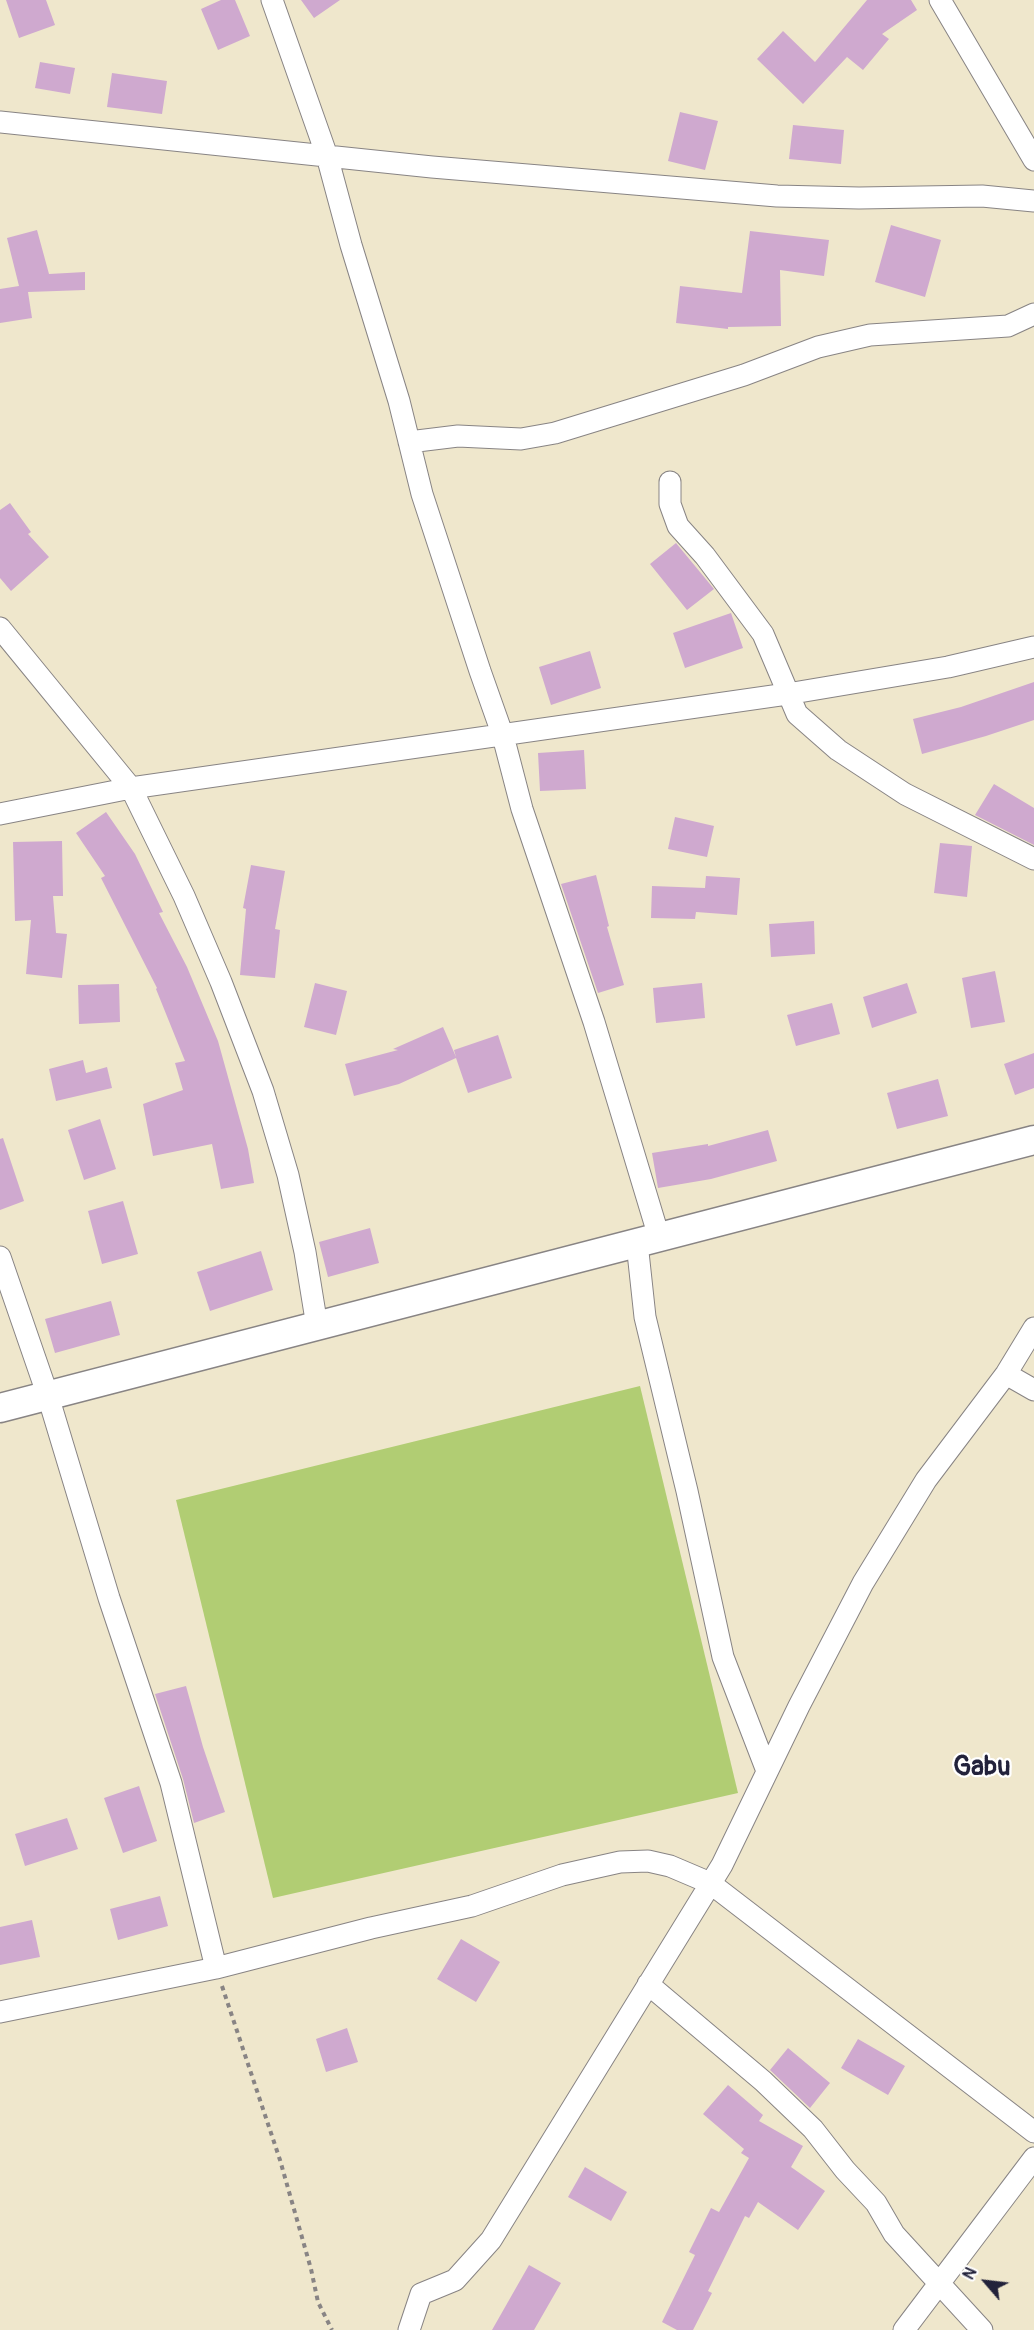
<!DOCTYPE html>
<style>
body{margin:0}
#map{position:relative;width:1034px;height:2330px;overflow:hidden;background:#efe7cc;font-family:Pangolin,sans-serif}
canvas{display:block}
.north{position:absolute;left:956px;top:2252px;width:60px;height:60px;-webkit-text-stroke:4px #fff;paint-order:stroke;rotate:298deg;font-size:16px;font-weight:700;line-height:24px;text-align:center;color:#22223b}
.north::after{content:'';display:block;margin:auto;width:21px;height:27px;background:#22223b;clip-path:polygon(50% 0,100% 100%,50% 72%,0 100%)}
</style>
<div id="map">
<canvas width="1034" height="2330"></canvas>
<div class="north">N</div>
</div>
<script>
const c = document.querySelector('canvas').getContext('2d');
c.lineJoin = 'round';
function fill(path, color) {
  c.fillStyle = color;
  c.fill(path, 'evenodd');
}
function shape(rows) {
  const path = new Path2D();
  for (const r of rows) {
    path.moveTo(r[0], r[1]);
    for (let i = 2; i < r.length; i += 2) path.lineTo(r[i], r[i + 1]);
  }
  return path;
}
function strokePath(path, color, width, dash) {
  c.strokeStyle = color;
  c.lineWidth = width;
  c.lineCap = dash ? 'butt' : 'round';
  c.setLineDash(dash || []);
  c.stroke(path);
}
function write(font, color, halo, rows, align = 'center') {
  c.font = font + ' Pangolin,sans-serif';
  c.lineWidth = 4.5;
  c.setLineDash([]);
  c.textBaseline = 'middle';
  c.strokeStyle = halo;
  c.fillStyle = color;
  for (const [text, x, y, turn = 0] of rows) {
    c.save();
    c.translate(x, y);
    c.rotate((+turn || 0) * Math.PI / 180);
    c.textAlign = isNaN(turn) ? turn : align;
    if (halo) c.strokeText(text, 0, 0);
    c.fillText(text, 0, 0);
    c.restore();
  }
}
fill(shape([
 [640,1386,738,1793,273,1898,176,1500]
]), '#b1cd73');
fill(shape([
 [6,0,46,0,55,25,19,38],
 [221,0,235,0,250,36,218,50,201,9],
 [301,0,340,0,314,18],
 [867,0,911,0,917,10,882,34,889,39,863,70,847,57,803,104,757,59,783,31,815,62],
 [40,62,75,68,70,94,35,88],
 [112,73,167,81,162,114,107,107],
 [680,112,718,121,705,170,668,161],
 [793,125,844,130,841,164,789,159],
 [891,225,941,240,925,297,875,282],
 [37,230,49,274,85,272,85,290,28,292,32,318,0,323,0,289,19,286,7,238],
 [750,231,829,240,824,276,780,270,781,326,728,327,728,329,676,323,680,286,742,293],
 [10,503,31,532,28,534,49,557,11,591,0,578,0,510],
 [676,543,714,589,687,610,650,564],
 [731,613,743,648,685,668,673,633],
 [590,651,601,688,551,705,539,667],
 [1034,682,1034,720,986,736,922,754,913,719,961,707],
 [584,750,586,789,540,791,538,753],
 [994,784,1034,808,1034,845,975,815],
 [106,812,135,854,163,912,159,913,187,967,218,1041,248,1149,254,1183,221,1189,212,1144,153,1156,143,1104,183,1090,175,1063,185,1061,156,989,157,988,101,878,105,876,76,833],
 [675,817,714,826,707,857,668,849],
 [62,841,63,896,53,896,56,933,67,934,62,978,26,974,31,920,15,921,13,842],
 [940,843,972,846,967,897,934,893],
 [251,865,285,871,275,929,280,930,275,978,240,975,246,909,243,908],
 [596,875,609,926,607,927,624,985,598,993,561,884],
 [706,876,740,878,737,915,696,912,695,919,651,918,652,886,705,888],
 [814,921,815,954,771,957,769,924],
 [995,971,1005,1022,971,1028,962,978],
 [315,983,347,991,336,1035,304,1027],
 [702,983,705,1018,656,1023,653,988],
 [907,983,917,1013,872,1028,863,997],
 [119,984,120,1022,79,1024,78,985],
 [832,1003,840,1034,796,1046,787,1015],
 [443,1027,456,1057,454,1050,498,1035,512,1078,468,1093,456,1058,399,1084,354,1096,345,1064,398,1050,393,1049],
 [1034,1053,1034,1088,1015,1095,1004,1064],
 [83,1060,86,1073,107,1067,112,1088,56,1101,49,1069],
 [938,1079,948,1116,897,1129,887,1093],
 [100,1119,116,1169,84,1180,68,1130],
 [768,1130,777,1161,711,1179,658,1188,652,1153,708,1144,708,1146],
 [3,1138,24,1201,0,1210,0,1139],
 [123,1201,138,1254,102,1264,88,1211],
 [370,1228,379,1263,328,1277,319,1242],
 [261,1251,273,1290,210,1311,197,1272],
 [111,1301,120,1335,55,1353,45,1319],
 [186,1686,203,1747,225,1812,194,1823,183,1779,155,1694],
 [139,1786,157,1841,123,1853,104,1798],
 [67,1818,78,1849,25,1866,15,1834],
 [160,1896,168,1926,118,1940,110,1909],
 [32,1920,40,1957,0,1965,0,1927],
 [461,1939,500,1962,476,2002,437,1979],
 [347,2028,358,2062,326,2072,316,2039],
 [858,2039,905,2066,888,2095,841,2068],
 [788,2048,830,2083,810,2108,770,2070],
 [728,2085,763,2115,759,2121,803,2146,791,2167,825,2191,798,2230,758,2202,749,2218,745,2216,708,2291,712,2293,693,2330,677,2330,662,2322,695,2255,689,2252,711,2208,719,2212,749,2158,741,2153,744,2149,703,2114],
 [585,2167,627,2192,611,2221,568,2197],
 [529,2265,561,2283,534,2330,492,2330]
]), '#cfa9cf');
const minor = shape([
 [272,0,327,156,351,245,399,401,422,494,480,671,503,736,522,809,594,1022,659,1237],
 [940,0,1034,160],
 [0,122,432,167,777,196,859,198,982,196,1034,201],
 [409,442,458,436,521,439,555,433,744,375,818,347,870,335,1008,326,1034,314],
 [670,482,670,504,678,526,705,556,763,634,797,714,838,750,905,794,1034,859],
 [0,628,131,788,184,896,221,982,263,1091,288,1175,305,1252,317,1326],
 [0,814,131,788,787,694,948,667,1034,647],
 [637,1243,645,1317,687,1491,723,1657,767,1771],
 [0,1257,48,1396,109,1598,171,1783,216,1968],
 [1006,1374,1034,1390],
 [648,1984,763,2081,813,2129,845,2170,876,2203,894,2234,982,2330],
 [0,2012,216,1968,371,1928,472,1906,562,1875,620,1862,648,1861,670,1866,710,1883,1034,2132],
 [409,2330,421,2294,455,2280,491,2240,722,1865,799,1706,863,1583,926,1480,1006,1374,1034,1328],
 [904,2330,1034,2158]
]);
const secondary = shape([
 [0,1408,1034,1140]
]);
strokePath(minor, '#888484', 23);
strokePath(secondary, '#888484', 31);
strokePath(shape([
 [222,1986,280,2160,311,2269,318,2302,332,2330]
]), '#888484', 4, [4.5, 4.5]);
strokePath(minor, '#fff', 21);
strokePath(secondary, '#fff', 28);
write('bold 27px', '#22223b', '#fff', [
 ["Gabu",982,1768]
]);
</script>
